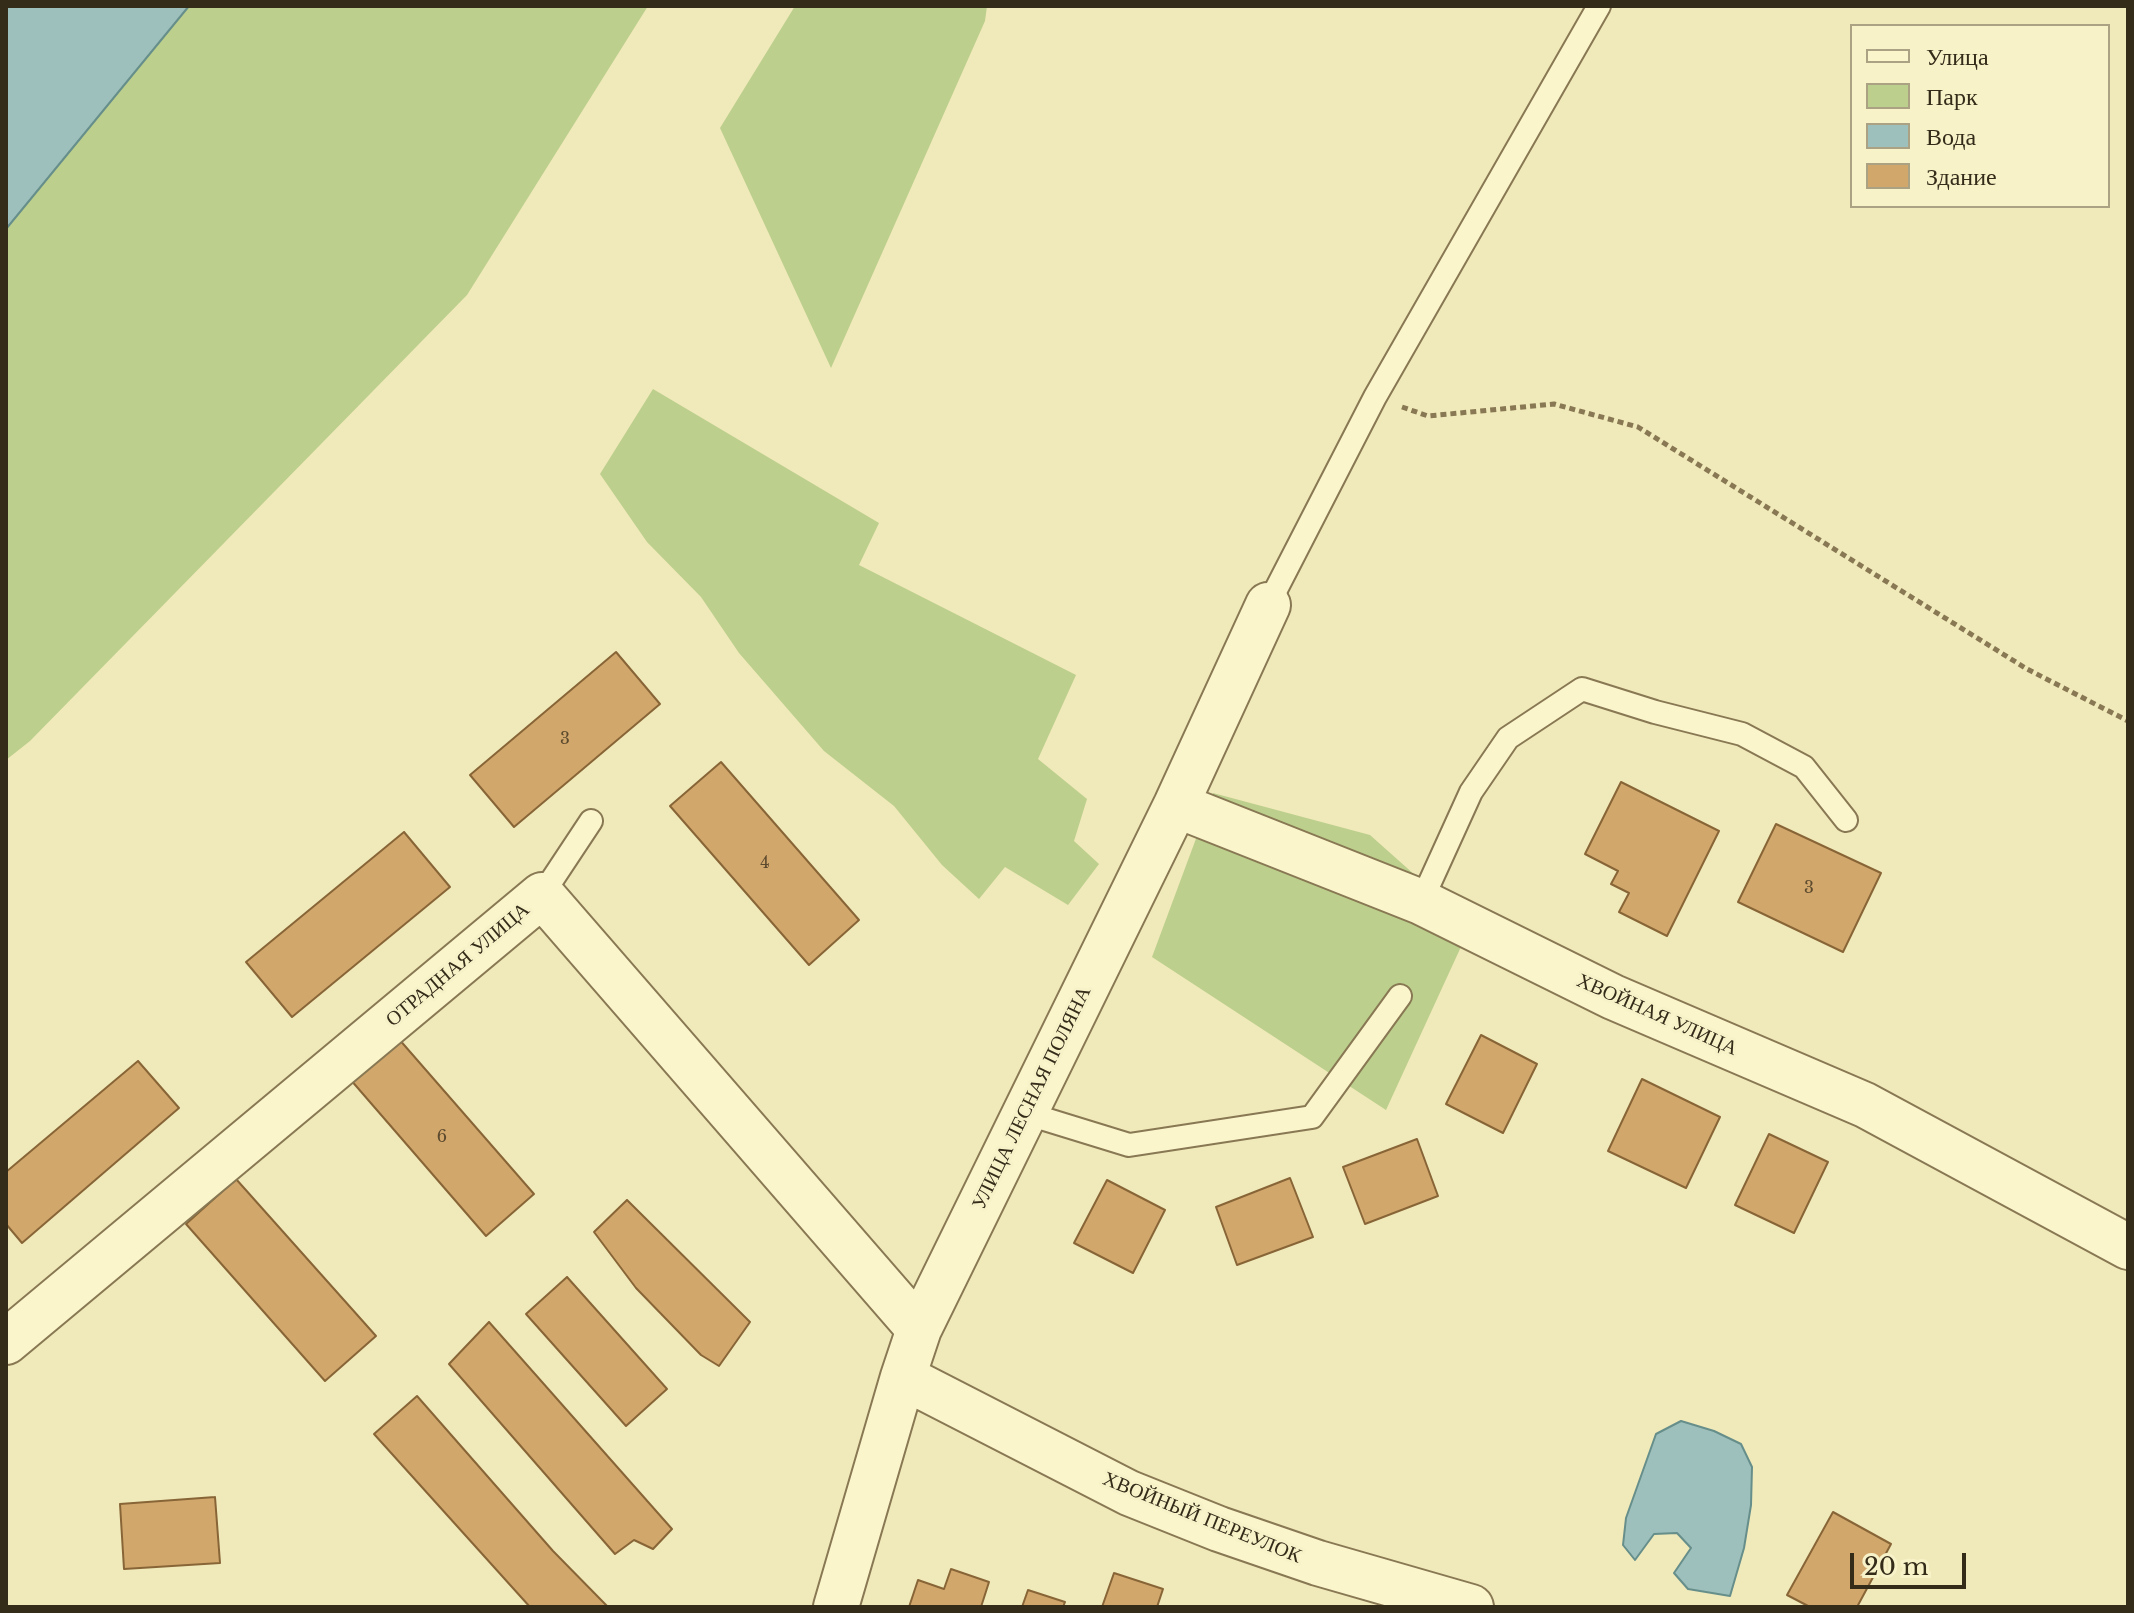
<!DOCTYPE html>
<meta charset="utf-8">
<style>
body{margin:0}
#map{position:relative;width:2134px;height:1613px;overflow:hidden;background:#f0e9b9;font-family:"Libre Baskerville",serif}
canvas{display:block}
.frame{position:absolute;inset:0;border:8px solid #352b19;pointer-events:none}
.legend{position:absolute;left:1850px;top:24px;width:260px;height:184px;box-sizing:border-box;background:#f8f2c9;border:2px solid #aaa283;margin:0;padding:10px 14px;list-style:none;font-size:24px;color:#352b19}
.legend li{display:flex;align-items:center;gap:16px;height:40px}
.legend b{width:40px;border:2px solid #aaa283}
.scale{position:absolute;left:1850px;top:1553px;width:116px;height:36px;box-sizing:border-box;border:4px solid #352b19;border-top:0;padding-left:10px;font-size:24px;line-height:28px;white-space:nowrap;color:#352b19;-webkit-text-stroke:6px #f8f2c9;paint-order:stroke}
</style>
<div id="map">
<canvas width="2134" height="1613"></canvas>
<div class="frame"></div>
<ul class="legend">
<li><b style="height:10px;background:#fbf5cc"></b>Улица</li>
<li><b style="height:22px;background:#bccf8d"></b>Парк</li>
<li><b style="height:22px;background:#9ec0bc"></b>Вода</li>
<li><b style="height:22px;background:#d2a76c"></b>Здание</li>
</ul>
<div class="scale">20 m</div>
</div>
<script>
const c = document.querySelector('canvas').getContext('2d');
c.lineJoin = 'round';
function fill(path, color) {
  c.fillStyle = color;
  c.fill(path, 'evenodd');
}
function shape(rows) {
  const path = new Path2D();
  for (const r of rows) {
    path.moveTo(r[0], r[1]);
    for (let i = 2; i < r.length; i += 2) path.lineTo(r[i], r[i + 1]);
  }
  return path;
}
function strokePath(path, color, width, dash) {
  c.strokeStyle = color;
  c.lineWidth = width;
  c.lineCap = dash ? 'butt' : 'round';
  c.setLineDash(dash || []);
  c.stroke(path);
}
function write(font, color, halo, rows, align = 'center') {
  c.font = font + ' "Libre Baskerville",serif';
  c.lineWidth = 6;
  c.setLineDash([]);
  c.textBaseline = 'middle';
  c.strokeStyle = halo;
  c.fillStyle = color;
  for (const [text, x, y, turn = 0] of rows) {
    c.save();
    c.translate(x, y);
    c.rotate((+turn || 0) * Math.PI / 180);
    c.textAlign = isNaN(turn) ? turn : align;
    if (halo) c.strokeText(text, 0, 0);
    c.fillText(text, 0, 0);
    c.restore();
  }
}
fill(shape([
 [189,6,648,6,467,295,30,741,6,760,6,229],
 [795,6,987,6,985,21,831,368,720,128],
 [653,389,879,523,859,565,1076,675,1038,759,1087,799,1074,841,1099,864,1068,905,1005,867,979,899,942,865,894,806,824,751,739,653,701,597,647,542,600,474],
 [1213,793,1370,835,1471,925,1386,1110,1152,957]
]), '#bccf8d');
const water = shape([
 [6,6,189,6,6,229,6,6],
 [1681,1421,1714,1431,1741,1444,1752,1467,1751,1505,1744,1548,1730,1596,1688,1589,1674,1573,1691,1548,1677,1533,1654,1534,1635,1560,1623,1545,1626,1518,1656,1434,1681,1421]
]);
fill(water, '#9ec0bc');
strokePath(water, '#668e8a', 2);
const building = shape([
 [616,652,660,704,514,827,470,775,616,652],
 [721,762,859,920,809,965,670,806,721,762],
 [1621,782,1719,831,1667,936,1619,912,1629,893,1611,884,1618,871,1585,854,1621,782],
 [1776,824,1881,873,1843,952,1738,902,1776,824],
 [404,832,450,887,292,1017,246,962,404,832],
 [1481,1035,1537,1064,1503,1133,1446,1104,1481,1035],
 [398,1038,534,1194,486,1236,350,1079,398,1038],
 [138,1061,179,1108,22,1243,6,1224,6,1172,138,1061],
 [1642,1079,1720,1117,1686,1188,1608,1151,1642,1079],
 [1769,1134,1828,1162,1794,1233,1735,1205,1769,1134],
 [1417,1139,1438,1196,1365,1224,1343,1167,1417,1139],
 [1290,1178,1313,1237,1237,1265,1216,1207,1290,1178],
 [236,1179,376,1336,325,1381,186,1224,236,1179],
 [1107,1180,1165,1210,1133,1273,1074,1243,1107,1180],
 [627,1200,750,1322,719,1366,701,1355,636,1288,594,1232,627,1200],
 [567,1277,667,1389,626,1426,526,1314,567,1277],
 [489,1322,672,1529,653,1549,634,1540,615,1554,449,1364,489,1322],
 [417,1396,553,1551,608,1607,530,1607,374,1434,417,1396],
 [215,1497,220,1563,124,1569,120,1504,215,1497],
 [1833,1512,1891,1544,1857,1607,1810,1607,1787,1595,1833,1512],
 [951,1569,989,1582,981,1607,909,1607,918,1580,944,1589,951,1569],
 [1114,1573,1163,1589,1157,1607,1102,1607,1114,1573],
 [1028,1590,1065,1602,1063,1607,1022,1607,1028,1590]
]);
fill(building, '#d2a76c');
strokePath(building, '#886537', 2);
const lane = shape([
 [1268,605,1375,397,1599,6],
 [542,895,591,821],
 [1421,902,1471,792,1508,738,1582,689,1655,712,1742,734,1804,767,1846,820],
 [1025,1113,1129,1145,1312,1117,1400,996]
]);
const street = shape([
 [1176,805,1421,902,1613,997,1865,1105,2128,1247],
 [6,1342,542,895,919,1329],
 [903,1377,1129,1493,1219,1529,1318,1563,1471,1607],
 [836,1607,903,1377,919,1329,1176,805,1268,605]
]);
strokePath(lane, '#887853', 26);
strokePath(street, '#887853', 48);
strokePath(shape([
 [1402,407,1428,416,1554,404,1638,427,2027,669,2128,721]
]), '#887853', 5, [6, 4]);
strokePath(lane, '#fbf5cc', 22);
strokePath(street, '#fbf5cc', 44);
write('16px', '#5c4a2e', null, [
 ["3",565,739],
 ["4",765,863],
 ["3",1809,888],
 ["6",442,1137]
]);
write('20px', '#352b19', '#f8f2c9', [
 ["ОТРАДНАЯ УЛИЦА",458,965,-40],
 ["ХВОЙНАЯ УЛИЦА",1657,1015,24],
 ["УЛИЦА ЛЕСНАЯ ПОЛЯНА",1032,1098,-64],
 ["ХВОЙНЫЙ ПЕРЕУЛОК",1202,1518,22]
]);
</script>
